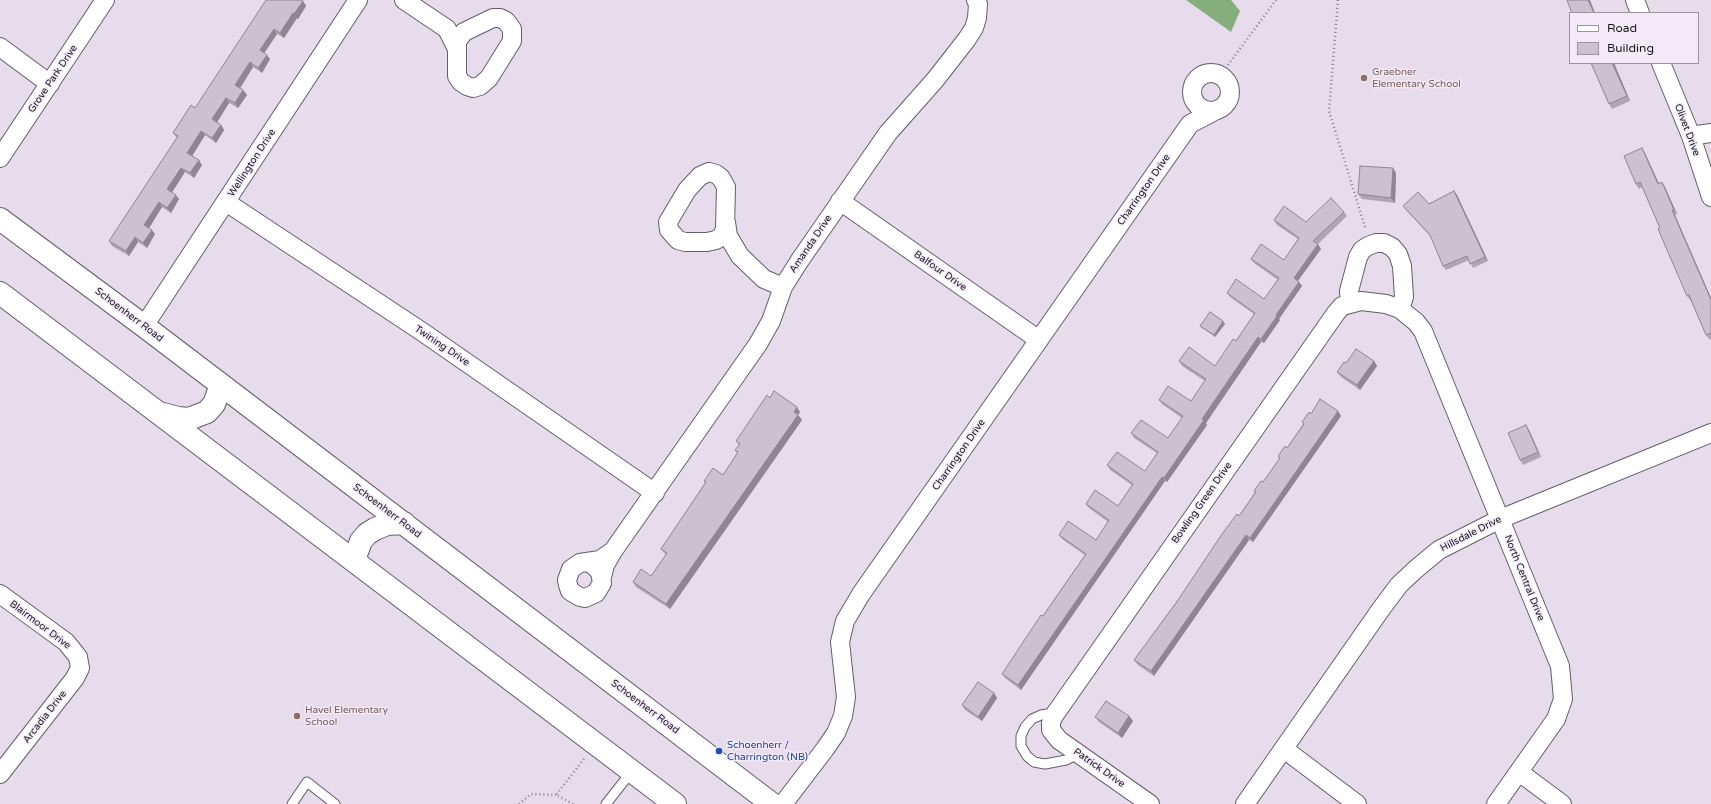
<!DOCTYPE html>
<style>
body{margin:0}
#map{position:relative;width:1711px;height:804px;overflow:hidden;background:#e6dceb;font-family:"Varela Round",sans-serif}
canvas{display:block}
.legend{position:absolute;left:1569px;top:12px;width:130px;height:52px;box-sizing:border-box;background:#f3e9f8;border:1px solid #9c95a0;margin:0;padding:5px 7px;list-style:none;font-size:12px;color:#1a171c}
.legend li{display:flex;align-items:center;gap:8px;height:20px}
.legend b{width:20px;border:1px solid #9c95a0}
</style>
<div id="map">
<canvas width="1711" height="804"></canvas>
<ul class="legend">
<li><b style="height:5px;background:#fff"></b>Road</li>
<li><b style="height:11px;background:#cbc1d0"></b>Building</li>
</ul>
</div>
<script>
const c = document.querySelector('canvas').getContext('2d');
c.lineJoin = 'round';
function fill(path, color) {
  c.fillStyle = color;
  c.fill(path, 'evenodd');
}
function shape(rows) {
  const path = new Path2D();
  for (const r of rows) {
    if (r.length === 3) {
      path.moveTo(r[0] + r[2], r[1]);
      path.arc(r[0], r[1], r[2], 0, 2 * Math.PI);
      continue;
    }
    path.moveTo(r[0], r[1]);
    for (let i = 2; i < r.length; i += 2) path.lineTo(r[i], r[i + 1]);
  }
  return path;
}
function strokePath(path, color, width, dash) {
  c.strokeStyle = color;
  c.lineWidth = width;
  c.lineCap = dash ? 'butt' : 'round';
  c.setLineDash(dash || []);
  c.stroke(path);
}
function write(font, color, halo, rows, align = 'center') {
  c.font = font + ' "Varela Round",sans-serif';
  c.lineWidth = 3;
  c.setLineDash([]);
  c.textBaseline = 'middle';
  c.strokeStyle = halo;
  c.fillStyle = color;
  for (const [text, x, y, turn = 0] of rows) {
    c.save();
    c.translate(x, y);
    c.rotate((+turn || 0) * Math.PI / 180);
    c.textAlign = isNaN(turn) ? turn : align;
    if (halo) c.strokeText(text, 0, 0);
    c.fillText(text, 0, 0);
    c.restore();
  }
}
fill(shape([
 [1186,0,1231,0,1240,11,1231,32]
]), '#84af7d');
const lane = shape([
 [1053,717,1047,714,1041,715,1032,719,1025,727,1021,736,1021,746,1027,756,1034,762,1045,764,1066,760,1072,757,1076,752],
 [292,804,307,782,335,804],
 [606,804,632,771]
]);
const street = shape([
 [404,0,447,29,456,47],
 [1635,0,1640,13],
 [493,18,500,18,506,21,512,29,512,41,489,78,480,86,473,88,467,86,461,82,457,76,457,41,464,32,493,18],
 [0,47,50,84],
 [1661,63,1691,136,1711,197],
 [1211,92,19],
 [1691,136,1711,133],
 [0,158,105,0],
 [709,172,716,174,721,178,726,187,725,229,722,236,716,240,707,242,685,242,678,240,669,230,668,222,687,190,700,176,709,172],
 [840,201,1039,340],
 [226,202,421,331,655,493],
 [726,222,728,236,740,256,764,279,783,287],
 [1350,303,1349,291,1358,257,1362,250,1368,246,1376,243,1384,243,1392,247,1398,254,1402,266,1404,297,1400,309],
 [144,326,358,0],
 [586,562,592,564,600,572,602,583,596,593,585,598,580,597,570,591,568,585,567,580,571,569,580,563,600,560,613,551],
 [602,577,605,565,613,551,758,344,771,321,783,287,800,260,888,133,935,80,967,39,974,28,977,18,978,4,976,0],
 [0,594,66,642,78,657,80,668,75,678,0,774],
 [1284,749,1357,804],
 [1519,772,1562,804],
 [783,804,825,749,836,733,843,716,846,697,840,642,845,621,861,594,1190,124,1213,112],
 [1150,804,1059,740,1051,730,1051,723,1053,717,1336,313,1342,306,1361,301,1386,304,1400,309,1416,322,1423,331,1560,666,1563,699,1556,719,1496,804],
 [1245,804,1381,609,1399,585,1416,569,1439,550,1500,519,1711,433]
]);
const secondary = shape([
 [0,219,144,326,772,804],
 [0,293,675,804],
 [163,414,178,418,189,419,207,412,214,404,221,385],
 [354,560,361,541,367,534,375,529,387,524,404,523]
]);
strokePath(lane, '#665d6a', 11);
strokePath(street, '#665d6a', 20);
strokePath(secondary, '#665d6a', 24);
strokePath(shape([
 [1338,0,1329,111,1366,230],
 [1228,65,1276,0],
 [519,804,531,794,556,795],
 [573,804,556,795,584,759]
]), '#89828c', 2.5, [1, 3]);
strokePath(lane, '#fff', 9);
strokePath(street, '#fff', 18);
strokePath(secondary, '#fff', 22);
fill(shape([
 [303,1,306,6,298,19,297,18,284,38,277,34,264,53,270,59,262,73,253,67,240,88,243,90,247,95,238,108,229,103,217,122,221,125,224,130,216,143,205,135,192,156,202,165,194,178,185,172,172,192,179,199,171,213,162,207,149,228,155,234,147,248,138,242,129,256,112,246,109,241,177,138,173,133,195,108],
 [1591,63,1614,63,1630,101,1612,109,1609,104],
 [1645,153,1659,183,1662,182,1665,187,1677,214,1675,215,1711,298,1711,339,1710,340,1706,335,1691,301,1687,296,1660,228,1642,187,1639,189,1636,184],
 [1393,168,1396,173,1395,203,1362,199,1358,194],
 [1454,191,1457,195,1488,261,1473,268,1469,260,1446,270,1443,266,1431,237,1406,210,1403,206,1429,204],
 [1344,212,1347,216,1318,244,1321,249,1298,281,1302,286,1279,319,1280,320,1264,343,1261,342,1206,423,1207,425,1191,448,1167,482,1165,481,1021,690,1005,678,1002,674,1085,555,1062,539,1059,535,1096,540,1108,522,1089,508,1086,504,1118,506,1132,485,1110,470,1107,465,1145,471,1157,453,1134,438,1131,433,1168,438,1182,418,1162,404,1159,400,1191,401,1205,381,1182,366,1179,361,1215,366,1236,341,1254,314,1230,297,1227,293,1264,299,1278,280,1254,263,1251,259,1284,260,1298,239,1277,225,1274,220,1306,222],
 [1223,321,1225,324,1215,337,1202,328,1200,326],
 [1374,361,1377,366,1360,390,1341,377,1337,372,1346,363],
 [770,398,800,412,798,415,802,420,670,609,636,587,633,582,651,576,666,555,661,549,705,483,704,481,723,475,737,453,735,450,739,445,736,441],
 [1338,411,1341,416,1253,542,1249,540,1154,676,1138,665,1134,660,1239,516,1255,492,1254,491,1263,482,1279,459,1278,456,1287,448,1303,424,1302,422,1311,414],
 [1526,425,1529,430,1541,457,1523,465,1520,460],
 [994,693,997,698,982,721,965,710,962,705],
 [1129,716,1133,721,1122,738,1099,722,1095,717]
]), '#afa6b3');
fill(shape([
 [1588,0,1590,0,1595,13,1594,13],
 [303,1,306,6,298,19,294,14],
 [293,13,297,18,284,38,280,33],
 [274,29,277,34,263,55,260,50],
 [267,55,270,59,262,73,258,68],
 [250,62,253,67,239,90,235,85],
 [1612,63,1614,63,1630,101,1627,96],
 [243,90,247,95,238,108,235,103],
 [226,98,229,103,216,124,212,119],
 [221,125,224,130,216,143,212,138],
 [201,131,205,135,191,158,187,153],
 [1642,148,1645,153,1661,189,1658,184],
 [199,160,202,165,194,178,190,173],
 [181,168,185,172,171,194,167,189],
 [1393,168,1396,173,1395,203,1391,198],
 [1662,182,1665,187,1677,214,1674,210],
 [1454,191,1457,195,1488,261,1485,257],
 [176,195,179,199,171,213,167,208],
 [159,202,162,207,148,230,144,225],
 [1672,210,1675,215,1711,298,1711,300],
 [152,230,155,234,147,248,143,243],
 [135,237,138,242,129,256,126,251],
 [1318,244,1321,249,1297,282,1294,278],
 [1299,282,1302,286,1279,319,1280,320,1264,343,1261,339,1276,315],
 [1223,321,1225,324,1215,337,1214,335],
 [1258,337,1261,342,1206,423,1207,425,1167,482,1164,478,1202,419],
 [1374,361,1377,366,1360,390,1357,385],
 [797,407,800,412,798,415,802,420,670,609,666,604],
 [1338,411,1341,416,1253,542,1250,538],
 [1526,425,1529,430,1541,457,1538,452],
 [1162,477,1165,481,1021,690,1018,685],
 [1246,535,1249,540,1154,676,1151,671],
 [994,693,997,698,982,721,978,717],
 [1129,716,1133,721,1122,738,1118,733]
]), '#8e8792');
const building = shape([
 [266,0,302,0,303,1,294,14,293,13,280,33,274,29,260,50,267,55,258,68,250,62,235,85,243,90,235,103,226,98,212,119,221,125,212,138,201,131,187,153,199,160,190,173,181,168,167,189,176,195,167,208,159,202,144,225,152,230,143,243,135,237,126,251,109,241,178,136,173,133,191,105,195,108,266,0],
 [1567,0,1588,0,1594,13,1572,13,1567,0],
 [1591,63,1612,63,1627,96,1609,104,1591,63],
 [1642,148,1658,184,1662,182,1674,210,1672,210,1711,300,1711,334,1711,333,1706,335,1689,295,1687,296,1658,229,1660,228,1640,182,1636,184,1624,156,1642,148],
 [1360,166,1393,168,1391,198,1358,194,1360,166],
 [1454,191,1485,257,1470,264,1467,256,1443,266,1430,235,1403,206,1418,192,1429,204,1454,191],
 [1331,198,1344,212,1313,241,1318,244,1294,278,1299,282,1276,315,1277,316,1261,339,1258,337,1202,419,1204,420,1188,443,1164,478,1162,477,1018,685,1002,674,1041,615,1043,616,1086,554,1059,535,1068,521,1096,540,1109,520,1086,504,1095,490,1118,506,1133,484,1107,465,1117,452,1145,471,1158,452,1131,433,1141,420,1168,438,1183,416,1159,400,1168,386,1191,401,1206,379,1179,361,1189,347,1215,366,1233,339,1236,341,1255,313,1227,293,1236,279,1264,299,1279,278,1251,259,1261,244,1284,260,1299,238,1274,220,1284,206,1306,222,1331,198],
 [1210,312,1223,321,1214,335,1200,326,1210,312],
 [1356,349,1374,361,1357,385,1337,372,1344,362,1346,363,1356,349],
 [774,391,797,407,794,412,798,415,666,604,633,582,641,569,651,576,667,553,661,549,706,482,704,481,713,468,723,475,738,452,735,450,740,444,736,441,767,395,770,398,774,391],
 [1320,399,1338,411,1250,538,1246,535,1151,671,1134,660,1176,603,1222,534,1237,514,1239,516,1256,492,1254,491,1261,481,1263,482,1280,458,1278,456,1285,446,1287,448,1304,424,1302,422,1309,412,1311,414,1320,399],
 [1526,425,1538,452,1520,460,1508,433,1526,425],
 [978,682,994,693,978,717,962,705,978,682],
 [1106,701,1129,716,1118,733,1095,717,1106,701]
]);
fill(building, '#cbc1d0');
strokePath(building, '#8e8792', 1);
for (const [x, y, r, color] of [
 [1364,78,4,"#8d6e63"],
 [297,716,4,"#8d6e63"],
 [719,751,4,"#1a4fb4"]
]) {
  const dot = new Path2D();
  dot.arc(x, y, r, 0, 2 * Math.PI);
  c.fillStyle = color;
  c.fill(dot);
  strokePath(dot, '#f3e9f8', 1.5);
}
write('10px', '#785e54', '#f3e9f8', [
 ["Graebner",1372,72],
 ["Elementary School",1372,84],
 ["Havel Elementary",305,710],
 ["School",305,722]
], 'left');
write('10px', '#1a171c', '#f3e9f8', [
 ["Grove Park Drive",53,79,-56],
 ["Olivet Drive",1687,130,69],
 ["Wellington Drive",252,163,-57],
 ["Charrington Drive",1144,190,-55],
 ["Amanda Drive",811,244,-56],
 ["Balfour Drive",940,271,35],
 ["Schoenherr Road",129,315,37],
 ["Twining Drive",442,346,34],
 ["Charrington Drive",959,455,-55],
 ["Bowling Green Drive",1202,503,-55],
 ["Schoenherr Road",387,511,37],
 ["Hillsdale Drive",1471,534,-27],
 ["North Central Drive",1524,578,68],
 ["Blairmoor Drive",40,625,37],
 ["Schoenherr Road",645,707,37],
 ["Arcadia Drive",45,717,-52],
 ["Patrick Drive",1099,768,35]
]);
write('10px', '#164399', '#f3e9f8', [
 ["Schoenherr /",727,745],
 ["Charrington (NB)",727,757]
], 'left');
</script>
